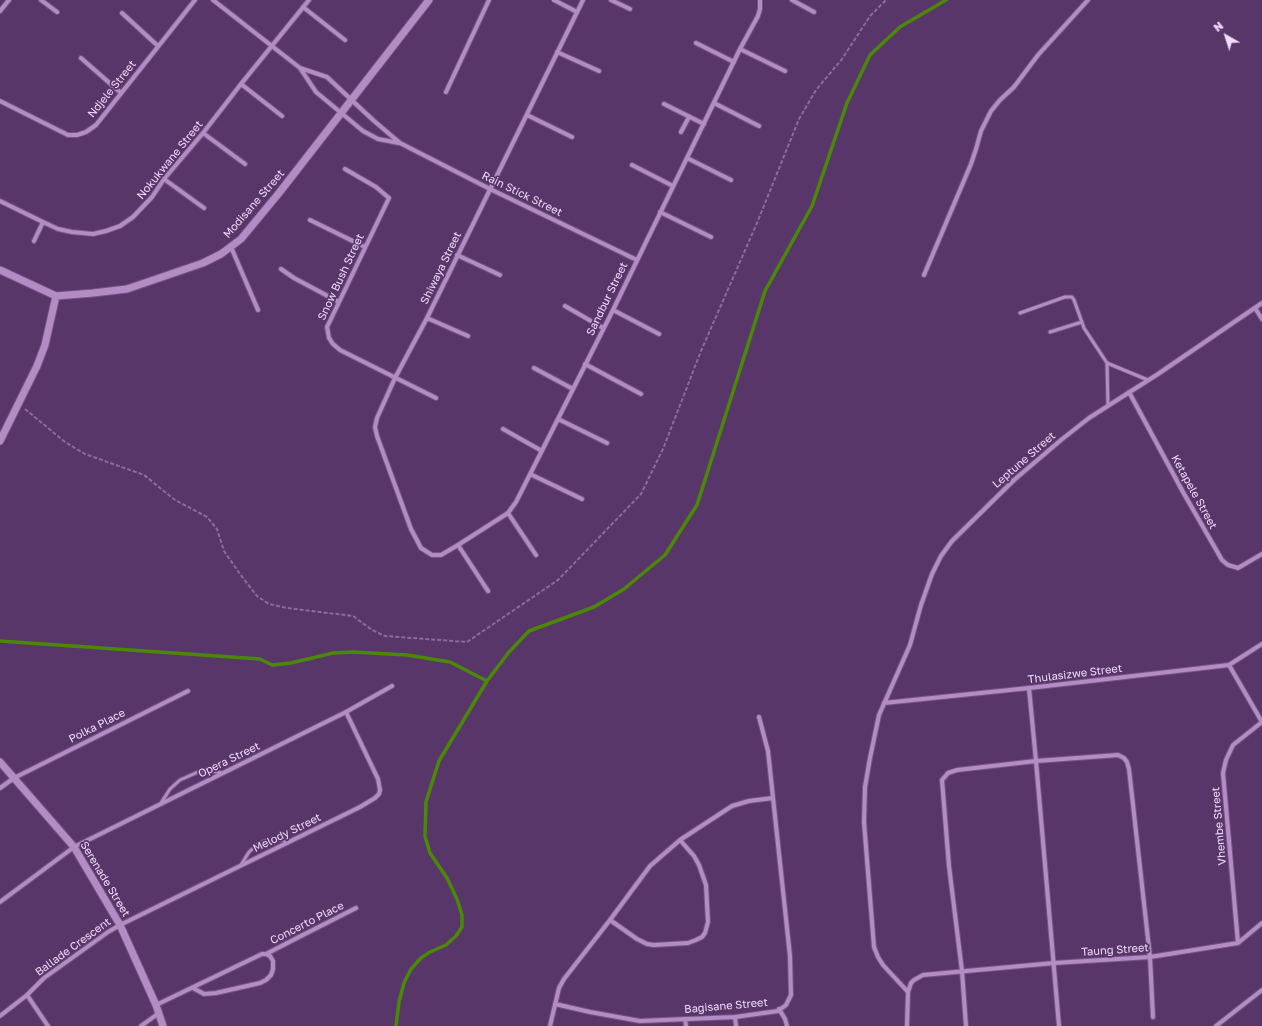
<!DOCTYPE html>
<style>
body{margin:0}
#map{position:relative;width:1262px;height:1026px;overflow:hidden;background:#593669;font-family:"Golos Text",sans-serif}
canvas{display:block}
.north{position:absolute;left:1206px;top:16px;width:40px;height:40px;-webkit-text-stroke:3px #593669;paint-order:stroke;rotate:321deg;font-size:11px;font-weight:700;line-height:16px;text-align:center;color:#efdbfa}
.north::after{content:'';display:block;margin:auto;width:14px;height:18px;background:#efdbfa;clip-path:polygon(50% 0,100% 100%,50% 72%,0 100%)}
</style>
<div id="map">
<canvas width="1262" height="1026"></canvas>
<div class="north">N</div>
</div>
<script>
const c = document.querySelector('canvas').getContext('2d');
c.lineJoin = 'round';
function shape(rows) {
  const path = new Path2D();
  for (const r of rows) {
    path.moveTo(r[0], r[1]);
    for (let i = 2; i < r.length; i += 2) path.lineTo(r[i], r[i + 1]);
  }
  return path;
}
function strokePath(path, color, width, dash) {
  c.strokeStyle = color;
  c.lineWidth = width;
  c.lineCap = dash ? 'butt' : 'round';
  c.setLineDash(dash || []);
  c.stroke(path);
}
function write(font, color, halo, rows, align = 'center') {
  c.font = font + ' "Golos Text",sans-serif';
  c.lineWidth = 3.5;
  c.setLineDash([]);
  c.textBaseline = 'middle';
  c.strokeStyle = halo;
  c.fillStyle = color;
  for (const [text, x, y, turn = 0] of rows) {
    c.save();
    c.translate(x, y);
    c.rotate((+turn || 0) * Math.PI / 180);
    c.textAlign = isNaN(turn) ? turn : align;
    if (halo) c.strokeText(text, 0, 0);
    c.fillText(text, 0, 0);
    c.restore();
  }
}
strokePath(shape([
 [0,641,260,659,272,665,291,663,333,653,353,652,407,655,450,662,487,681],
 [396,1026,399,1002,404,983,411,969,421,958,430,952,446,945,456,936,462,927,462,915,457,899,447,878,430,853,425,836,426,802,439,761,487,681,509,652,529,631,594,607,624,589,665,555,697,505,765,291,812,206,847,103,870,55,900,27,946,0]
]), '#4a8905', 3.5);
const service = shape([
 [1020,313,1065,297,1072,297,1074,300,1084,328,1107,363,1148,380],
 [1050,332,1082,322],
 [1107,363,1108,406],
 [161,803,170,789,180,780,198,772,205,770,223,773],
 [241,865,249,852,258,844,267,840,273,839,290,841]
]);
const minor = shape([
 [41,0,57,12],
 [213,0,300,68,316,92,363,131,378,139,399,143],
 [554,0,577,12],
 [583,0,427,318,395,378,377,418,375,427,377,436,411,529,421,548,432,555,441,555,458,545,508,513,516,502,613,310,740,49,758,16,760,9,760,0],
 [611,0,630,9],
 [792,0,814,12],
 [303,7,345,40],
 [0,11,9,0],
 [122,13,158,46],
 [696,43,734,62],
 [740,49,785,71],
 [557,52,599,71],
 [81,58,121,93],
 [300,68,327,77,373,120,400,143,490,189,637,260],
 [241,84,282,116],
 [446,92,489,0],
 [0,101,68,135,77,135,86,132,96,125,195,0],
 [714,103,759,126],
 [664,104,704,124],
 [527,115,572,137],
 [681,132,689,117],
 [203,133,245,164],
 [687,158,731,180],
 [632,165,673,186],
 [345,169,376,187,389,198,329,323,327,327,329,338,333,344,340,350,436,398],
 [164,179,204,208],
 [0,201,43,222,58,229,72,232,93,234,106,231,120,226,133,217,152,197,164,179,203,133,241,84,309,0],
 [660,212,711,237],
 [310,220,365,247],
 [34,241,43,222],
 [231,247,258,310],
 [457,255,500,275],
 [281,269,294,278,339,302],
 [924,275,971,164,976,149,981,131,991,111,1000,100,1014,87,1038,55,1088,0],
 [565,306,603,328],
 [1255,308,1262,319],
 [613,310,659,334],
 [427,318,468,336],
 [585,364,641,394],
 [534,368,573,389],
 [1129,392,1183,492,1222,560,1228,565,1238,568,1262,554],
 [558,419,607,443],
 [503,429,542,451],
 [530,474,582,499],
 [508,513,536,555],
 [458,545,488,591],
 [1229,665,1262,722],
 [1029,688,1036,761,1059,1026],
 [884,703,1029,688,1229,665,1262,644],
 [0,788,14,778,188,691],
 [0,902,74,847,346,712,392,686],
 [610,920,637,939,647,944,654,945,688,943,696,940,702,937,705,933,708,922,706,885,699,865,694,856,680,840],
 [1238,943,1223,773,1226,760,1233,745,1262,722],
 [266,954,299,937,356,908],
 [908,992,883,965,878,957,874,947,864,822,865,787,870,758,879,715,910,645,921,605,932,574,941,556,952,541,1014,480,1061,440,1089,418,1158,374,1262,303],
 [27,995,48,1026],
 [555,1004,590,1012,640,1021,735,1017,778,1011,786,1005,791,995,790,956,768,751,759,717],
 [156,1005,262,954,266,954,270,956,273,961,273,969,271,975,266,980,260,983,216,993,204,994,193,988],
 [779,1009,785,1019,787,1026],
 [0,1016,27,995,44,978,108,932,120,925,360,807,375,798,379,794,380,790,378,779,346,712],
 [735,1017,736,1026],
 [685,1019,686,1026],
 [141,1026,159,1013],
 [550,1026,559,988,564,979,610,920,650,866,680,840,732,806,749,801,773,798],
 [907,1026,908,992,911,983,914,980,923,975,1054,963,1150,957,1238,943,1262,923],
 [966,1026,962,971,949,866,942,780,948,773,957,770,1036,761,1118,755,1124,758,1127,762,1129,769,1150,957,1153,1017],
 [1216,1026,1262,990]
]);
const tertiary = shape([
 [0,270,56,296,93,293,127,289,203,263,221,254,241,239,279,193,429,0],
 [0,441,37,366,45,345,56,296],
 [0,762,74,847,120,925,156,1005,163,1026]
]);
strokePath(service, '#735581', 5);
strokePath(minor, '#735581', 6);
strokePath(tertiary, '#735581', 9);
strokePath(shape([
 [25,409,65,442,85,454,144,475,175,500,207,517,217,529,224,551,240,574,257,596,269,604,287,608,353,616,372,630,385,636,467,642,558,580,641,494,663,449,701,351,757,223,799,119,816,90,842,59,870,16,886,0]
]), '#8a6c99', 2, [4, 2]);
strokePath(service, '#b38cc6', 3);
strokePath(minor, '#b38cc6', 4);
strokePath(tertiary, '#b38cc6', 7);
write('11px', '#efdbfa', '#593669', [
 ["Ndjele Street",112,89,-51],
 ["Nokukwane Street",170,160,-51],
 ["Rain Stick Street",522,194,26],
 ["Modisane Street",254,204,-49],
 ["Shiwaya Street",441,268,-64],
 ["Snow Bush Street",341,277,-65],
 ["Sandbur Street",607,299,-64],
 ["Leptune Street",1024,460,-41],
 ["Ketapele Street",1194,492,61],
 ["Thulasizwe Street",1075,674,-7],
 ["Polka Place",97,726,-27],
 ["Opera Street",229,760,-26],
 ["Vhembe Street",1219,826,-95],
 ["Melody Street",287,833,-26],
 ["Serenade Street",105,879,59],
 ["Concerto Place",307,923,-27],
 ["Ballade Crescent",73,947,-36],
 ["Taung Street",1115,950,-4],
 ["Bagisane Street",726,1006,-5]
]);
</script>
